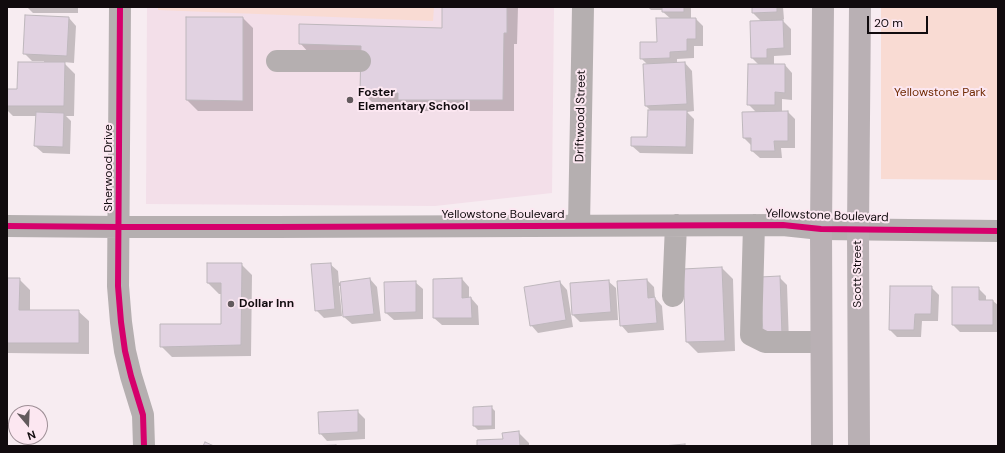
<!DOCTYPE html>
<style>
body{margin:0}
#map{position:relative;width:1005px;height:453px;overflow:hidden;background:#f7ecf1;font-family:"DM Sans",sans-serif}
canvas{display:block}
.frame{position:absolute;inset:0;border:8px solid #110b0e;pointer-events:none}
.north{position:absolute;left:8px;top:405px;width:40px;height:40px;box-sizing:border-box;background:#fce7f1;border:1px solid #9e8f96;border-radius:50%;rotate:161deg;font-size:11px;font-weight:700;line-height:16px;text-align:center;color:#110b0e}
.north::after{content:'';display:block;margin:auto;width:14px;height:18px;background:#625a5d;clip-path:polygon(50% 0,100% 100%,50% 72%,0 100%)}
.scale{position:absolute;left:867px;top:16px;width:61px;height:18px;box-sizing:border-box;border:2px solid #110b0e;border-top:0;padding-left:5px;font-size:12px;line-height:14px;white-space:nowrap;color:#110b0e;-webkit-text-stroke:3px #fce7f1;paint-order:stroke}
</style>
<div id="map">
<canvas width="1005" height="453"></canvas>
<div class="frame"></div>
<div class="north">N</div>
<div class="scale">20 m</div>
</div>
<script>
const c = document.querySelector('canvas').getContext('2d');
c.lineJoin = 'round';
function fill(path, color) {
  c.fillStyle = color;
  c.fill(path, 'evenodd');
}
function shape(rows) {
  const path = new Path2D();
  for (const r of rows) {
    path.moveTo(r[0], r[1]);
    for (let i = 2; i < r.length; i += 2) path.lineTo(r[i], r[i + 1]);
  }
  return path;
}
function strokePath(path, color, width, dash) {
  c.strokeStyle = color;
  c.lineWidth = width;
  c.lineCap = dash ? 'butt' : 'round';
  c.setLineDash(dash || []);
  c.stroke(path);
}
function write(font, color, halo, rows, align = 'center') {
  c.font = font + ' "DM Sans",sans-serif';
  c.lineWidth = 4;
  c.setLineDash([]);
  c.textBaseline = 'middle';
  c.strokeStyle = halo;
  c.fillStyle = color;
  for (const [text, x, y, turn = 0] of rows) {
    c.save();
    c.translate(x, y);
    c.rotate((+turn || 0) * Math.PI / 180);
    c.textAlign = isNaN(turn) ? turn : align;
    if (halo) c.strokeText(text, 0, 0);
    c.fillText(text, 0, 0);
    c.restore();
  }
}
fill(shape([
 [147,7,554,7,552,193,435,206,146,204]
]), '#f3dfe9');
fill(shape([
 [158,7,434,7,433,21,158,10],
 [881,7,998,7,998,180,881,179]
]), '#f9dbd3');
fill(shape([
 [27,7,78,7,78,13,33,13],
 [443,7,518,7,517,44,514,44,514,111,409,111,402,103,372,102,361,91,362,56,310,54,300,43,443,29],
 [648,7,691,7,691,19,696,19,703,26,703,46,694,46,694,58,677,59,677,64,685,63,692,71,694,111,687,112,694,119,693,154,640,153,632,146,648,138,651,111,646,106,648,65,641,58,658,43,671,19,663,12,663,10,651,10],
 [753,7,783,7,784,19,782,20,791,29,791,55,774,56,774,65,785,65,792,73,792,100,782,99,782,112,788,112,795,119,795,148,781,148,782,158,760,158,752,151,751,145,744,138,756,112,748,104,759,65,752,58,762,22,753,13],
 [26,16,69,18,76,26,74,63,63,62,75,74,74,116,66,116,71,121,70,154,43,153,35,146,36,116,13,116,7,110,7,90,18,90,44,63,44,61,32,61,24,53],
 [187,18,243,18,253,28,253,111,198,111,187,100],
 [241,264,252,275,251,356,172,357,161,346,222,325,222,294,219,294,208,283],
 [330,264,338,271,339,283,370,279,377,287,381,321,352,324,344,317,341,286,339,286,342,316,324,318,316,310],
 [722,268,733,279,735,351,698,353,687,342,684,270],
 [779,277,787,285,789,342,771,342],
 [7,279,19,279,30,290,30,311,78,311,89,321,89,354,7,353],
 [462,279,469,287,469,299,471,298,478,306,479,325,442,325,434,318],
 [647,280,654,287,655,298,662,306,664,330,628,333,621,325],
 [608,281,616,288,618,320,580,322,573,315],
 [415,282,423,289,423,319,394,320,386,313],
 [560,282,567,290,573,327,538,333,531,325],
 [931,287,939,295,938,321,922,321,921,337,897,337,890,330],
 [978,288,986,296,986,301,993,301,998,305,998,332,960,332,953,325],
 [491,407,495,411,495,429,478,430,474,426],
 [357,411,365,419,365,439,327,441,320,433],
 [518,432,529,443,529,446,478,446,504,440]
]), '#0003');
const building = shape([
 [442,7,507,7,507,33,504,33,503,100,398,100,398,93,360,92,361,46,299,44,299,24,442,28,442,7],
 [662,7,684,7,684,12,662,12,662,7],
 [752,7,777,7,777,12,752,13,752,7],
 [25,15,69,17,67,56,23,54,25,15],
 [186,17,243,17,243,101,186,100,186,17],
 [656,18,696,18,696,39,687,39,687,51,670,52,670,58,640,59,640,42,657,42,656,18],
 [783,20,784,48,767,49,767,58,751,58,750,21,783,20],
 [18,62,65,62,64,106,7,106,7,89,17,89,18,62],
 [685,62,687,104,645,106,643,64,685,62],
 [748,64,785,64,785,93,775,92,775,105,747,105,748,64],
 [648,110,687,110,686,147,631,146,631,137,647,137,648,110],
 [788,111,788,141,774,141,775,151,751,151,751,138,743,138,742,112,788,111],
 [36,112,64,113,63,147,34,146,36,112],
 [207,263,242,263,241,345,160,347,160,324,221,324,221,283,207,283,207,263],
 [331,263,335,309,315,311,311,264,331,263],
 [722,267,725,341,686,342,683,269,722,267],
 [780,276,782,335,763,335,760,277,780,276],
 [7,278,20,278,19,310,79,310,79,343,7,343,7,278],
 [370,278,374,314,343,317,340,282,370,278],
 [462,278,462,298,471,297,472,318,433,318,433,279,462,278],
 [647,279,648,298,655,297,657,323,620,326,617,281,647,279],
 [609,280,611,312,572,315,570,283,609,280],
 [416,281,416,312,385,313,384,282,416,281],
 [560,281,566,320,530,326,524,287,560,281],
 [890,286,932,286,931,314,915,314,914,330,889,330,890,286],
 [952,287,979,287,979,300,993,300,993,325,952,325,952,287],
 [492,406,492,426,473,426,473,407,492,406],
 [358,410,358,432,319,434,318,412,358,410],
 [519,431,520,446,477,446,477,440,503,439,502,433,519,431],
 [205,442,214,446,203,446,205,442],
 [685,444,685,446,663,446,685,444],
 [336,445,336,446,311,446,336,445]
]);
fill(building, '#e1d2e1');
strokePath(building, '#beb7bc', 1);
strokePath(shape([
 [120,7,118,286,121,322,125,351,131,376,143,415,144,446],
 [277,61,360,61],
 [579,225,583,7],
 [754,225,751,335,765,342,821,342],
 [7,226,119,227,275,227,783,225,821,229,998,231],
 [673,296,676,225]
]), '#b5afb0', 22);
strokePath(shape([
 [822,446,821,229,823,7],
 [859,446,858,229,860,7]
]), '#b9b0b4', 22);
strokePath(shape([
 [120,7,118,286,121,322,125,351,131,376,143,415,144,446],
 [7,226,119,227,275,227,783,225,821,229,998,231]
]), '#d6006c', 6);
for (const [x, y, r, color] of [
 [350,100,4,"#625a5d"],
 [231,304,4,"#625a5d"]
]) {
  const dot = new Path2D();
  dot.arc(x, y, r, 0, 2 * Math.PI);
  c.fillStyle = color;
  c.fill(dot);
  strokePath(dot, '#fce7f1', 1.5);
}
write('bold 12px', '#110b0e', '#fce7f1', [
 ["Foster",358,93],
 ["Elementary School",358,107],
 ["Dollar Inn",239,304]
], 'left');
write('12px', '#712c06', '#fce7f1', [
 ["Yellowstone Park",940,93]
]);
write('12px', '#110b0e', '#fce7f1', [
 ["Driftwood Street",581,116,-89],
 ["Sherwood Drive",109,168,-90],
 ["Yellowstone Boulevard",503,215],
 ["Yellowstone Boulevard",827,216,2],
 ["Scott Street",858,274,-90]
]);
</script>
